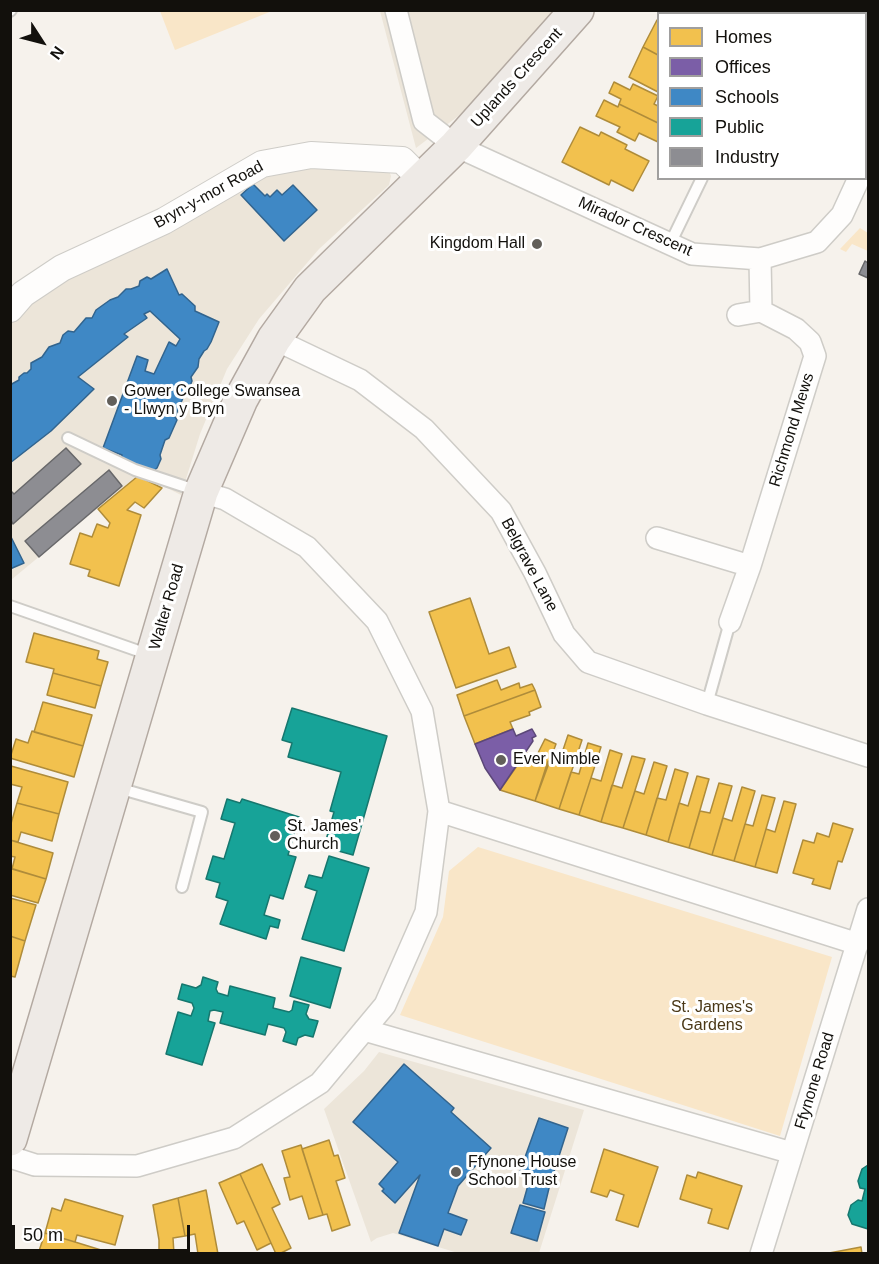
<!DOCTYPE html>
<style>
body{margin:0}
#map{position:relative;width:879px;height:1264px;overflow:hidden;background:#f6f2ec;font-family:Helvetica,sans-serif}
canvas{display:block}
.frame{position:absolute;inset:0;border:12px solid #12100c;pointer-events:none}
.legend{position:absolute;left:657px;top:12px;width:210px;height:168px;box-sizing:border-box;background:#fff;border:2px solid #a09f9e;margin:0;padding:8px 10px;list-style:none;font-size:18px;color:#12100c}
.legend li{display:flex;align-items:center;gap:12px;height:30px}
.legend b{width:30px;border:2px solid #a09f9e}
.north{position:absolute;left:12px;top:12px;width:60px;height:60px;-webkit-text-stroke:4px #fff;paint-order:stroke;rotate:126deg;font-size:16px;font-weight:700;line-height:24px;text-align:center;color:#12100c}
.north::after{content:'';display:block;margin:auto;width:21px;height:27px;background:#12100c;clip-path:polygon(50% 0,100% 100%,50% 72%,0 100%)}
.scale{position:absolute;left:12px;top:1225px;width:178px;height:27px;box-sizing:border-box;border:3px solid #12100c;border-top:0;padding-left:8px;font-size:18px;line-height:21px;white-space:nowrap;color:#12100c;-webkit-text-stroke:4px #fff;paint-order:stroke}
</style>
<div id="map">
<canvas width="879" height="1264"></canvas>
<div class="frame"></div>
<ul class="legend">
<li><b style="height:16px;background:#f2c14e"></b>Homes</li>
<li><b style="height:16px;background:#7b5ea7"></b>Offices</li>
<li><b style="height:16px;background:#3f88c5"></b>Schools</li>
<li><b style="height:16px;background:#17a398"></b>Public</li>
<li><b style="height:16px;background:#8d8d92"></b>Industry</li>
</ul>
<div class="north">N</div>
<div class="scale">50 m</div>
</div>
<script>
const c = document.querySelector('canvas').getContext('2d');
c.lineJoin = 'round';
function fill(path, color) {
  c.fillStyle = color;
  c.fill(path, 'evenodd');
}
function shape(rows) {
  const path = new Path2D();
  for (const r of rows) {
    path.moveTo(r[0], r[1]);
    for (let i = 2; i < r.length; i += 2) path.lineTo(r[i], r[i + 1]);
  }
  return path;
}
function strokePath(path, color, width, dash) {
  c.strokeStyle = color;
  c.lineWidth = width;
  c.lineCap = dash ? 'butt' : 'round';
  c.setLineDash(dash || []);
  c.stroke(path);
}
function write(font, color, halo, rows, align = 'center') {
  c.font = font + ' Helvetica,sans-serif';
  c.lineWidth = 6;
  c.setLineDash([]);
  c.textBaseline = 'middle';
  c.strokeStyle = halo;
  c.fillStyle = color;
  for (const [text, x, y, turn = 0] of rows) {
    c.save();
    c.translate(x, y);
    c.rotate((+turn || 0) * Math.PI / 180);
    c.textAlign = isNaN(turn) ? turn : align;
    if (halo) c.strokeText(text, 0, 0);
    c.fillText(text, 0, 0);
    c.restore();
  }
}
fill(shape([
 [380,11,554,11,465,111,416,148],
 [304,164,388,168,391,176,389,185,319,249,259,319,227,369,200,434,181,495,139,474,11,580,11,322,35,293,257,176],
 [379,1052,584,1110,539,1253,461,1254,393,1233,377,1238,371,1242,324,1109,364,1071]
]), '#ece5d9');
fill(shape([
 [160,11,159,11,272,11,175,50],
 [860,228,868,233,868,251,852,244,846,252,840,249],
 [478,847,832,957,780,1136,400,1015,443,917,449,871]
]), '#f9e6c8');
const homes = shape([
 [661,10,706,10,705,14,660,14,661,10],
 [657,20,658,21,658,55,643,47,657,20],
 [643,47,658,55,658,92,629,77,643,47],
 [614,82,630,90,633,84,658,96,654,104,658,106,658,123,619,104,621,99,609,93,614,82],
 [604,100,618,107,619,104,658,123,658,142,639,133,635,141,617,132,620,127,596,116,604,100],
 [580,127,599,136,601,132,627,145,625,149,649,161,633,191,611,180,609,185,562,162,580,127],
 [138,476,162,488,144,508,135,502,127,510,141,515,119,586,88,576,90,570,70,564,80,533,92,537,97,524,108,528,110,523,98,509,138,476],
 [470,598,489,654,509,647,516,667,456,688,429,612,470,598],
 [34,633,99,651,97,659,108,662,101,686,53,673,54,669,26,662,34,633],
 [53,673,101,686,95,708,47,695,53,673],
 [497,680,501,690,519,683,520,688,532,684,535,690,464,716,457,695,497,680],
 [535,690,541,707,529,712,530,715,510,722,513,729,475,744,464,716,535,690],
 [43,702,92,715,83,746,34,732,43,702],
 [32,731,83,746,74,777,10,758,16,739,28,743,32,731],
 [568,735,582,740,559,809,535,801,548,761,558,765,568,735],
 [545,739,556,744,535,801,500,790,526,753,536,757,545,739],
 [588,743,601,747,579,815,559,809,571,772,579,774,588,743],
 [610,750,622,754,601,822,579,815,591,778,601,781,610,750],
 [632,756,645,759,623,828,601,822,612,785,622,788,632,756],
 [654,762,667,766,646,835,623,828,635,791,644,794,654,762],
 [11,766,68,782,59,814,17,803,22,787,10,784,11,766],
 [675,769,688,773,668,842,646,835,657,798,666,800,675,769],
 [697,776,709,779,689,848,668,842,679,803,688,806,697,776],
 [719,783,732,786,712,855,689,848,700,811,710,813,719,783],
 [742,787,755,791,734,861,712,855,723,818,732,821,742,787],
 [762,795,775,798,755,867,734,861,745,824,753,826,762,795],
 [784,801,796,804,777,873,755,867,766,829,775,832,784,801],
 [17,803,59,814,52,841,21,832,18,842,10,840,10,827,17,803],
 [833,823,853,829,842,862,838,861,830,889,812,884,814,879,793,873,803,840,814,843,817,833,829,837,833,823],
 [10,840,53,853,46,879,12,869,15,857,10,856,10,840],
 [10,868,46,879,38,903,10,895,10,868],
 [10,898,36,905,25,941,10,936,10,898],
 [10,936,25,941,15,977,10,976,10,936],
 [329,1140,334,1156,338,1155,345,1178,336,1181,350,1225,332,1231,327,1214,323,1215,302,1149,329,1140],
 [301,1145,323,1215,309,1219,302,1196,290,1200,284,1178,290,1177,282,1151,301,1145],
 [604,1149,658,1167,638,1227,616,1220,624,1195,610,1190,607,1197,591,1192,604,1149],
 [262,1164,280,1204,272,1208,291,1248,279,1254,276,1254,240,1174,262,1164],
 [698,1172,742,1186,728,1229,708,1223,712,1209,680,1199,687,1175,696,1178,698,1172],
 [240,1174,271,1243,257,1250,244,1221,237,1224,219,1183,240,1174],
 [206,1190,218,1254,198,1254,195,1234,185,1236,178,1198,206,1190],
 [178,1198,185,1236,173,1238,174,1254,159,1254,159,1240,153,1205,178,1198],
 [65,1199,123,1216,115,1245,77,1235,75,1242,45,1233,52,1208,61,1211,65,1199],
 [45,1233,75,1242,114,1254,38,1254,45,1233],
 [861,1247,862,1254,824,1254,861,1247]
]);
fill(homes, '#f2c14e');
strokePath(homes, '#af8c3a', 1.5);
const offices = shape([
 [513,729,516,736,532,729,536,736,532,738,533,741,500,790,485,768,475,744,513,729]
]);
fill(offices, '#7b5ea7');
strokePath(offices, '#5c4778', 1.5);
const schools = shape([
 [253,184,265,196,267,194,270,197,277,190,282,195,293,185,317,210,284,241,241,195,253,184],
 [167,269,179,295,182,294,195,306,195,311,219,322,211,342,207,349,204,351,199,359,198,367,191,377,192,381,186,396,183,398,175,417,177,420,169,438,165,440,160,455,161,459,157,468,152,472,121,460,122,455,103,448,137,356,148,360,145,371,154,374,169,342,176,346,180,339,150,311,144,314,147,318,124,334,128,337,78,377,94,389,51,431,10,463,10,385,19,380,19,377,24,373,27,373,31,369,31,363,42,357,49,347,60,343,63,335,68,331,74,332,86,318,92,318,96,310,110,300,118,297,126,289,131,289,139,286,140,281,147,277,151,279,167,269],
 [10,535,24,563,10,569,10,535],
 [404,1064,454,1108,451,1112,491,1148,458,1186,448,1213,467,1220,461,1235,444,1229,438,1246,399,1233,420,1175,395,1203,382,1191,384,1189,379,1184,398,1162,353,1122,404,1064],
 [539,1118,568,1128,550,1184,519,1174,539,1118],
 [530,1178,550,1184,544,1209,523,1203,530,1178],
 [520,1205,545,1212,537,1241,511,1233,520,1205]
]);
fill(schools, '#3f88c5');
strokePath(schools, '#32648e', 1.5);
const public = shape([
 [292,708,387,736,353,855,324,847,334,812,330,811,341,772,288,757,292,743,282,740,292,708],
 [227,799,240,803,242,799,299,817,288,855,296,857,283,899,270,895,264,915,280,920,278,928,270,926,266,939,220,924,228,901,216,897,220,883,206,879,213,856,224,859,235,823,221,819,227,799],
 [329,856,369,868,344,951,302,939,317,891,305,887,309,875,322,878,329,856],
 [301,957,341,968,330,1008,290,996,301,957],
 [203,977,218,982,216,989,218,993,228,996,230,986,275,998,273,1008,289,1012,292,1010,294,1001,309,1005,306,1014,309,1019,318,1021,313,1037,305,1035,298,1038,296,1045,283,1041,286,1032,284,1028,268,1024,265,1035,220,1023,223,1012,214,1010,210,1011,208,1021,215,1023,202,1065,166,1054,178,1012,191,1016,194,1008,192,1003,178,999,182,984,196,988,201,985,203,977],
 [868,1165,868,1229,852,1224,848,1215,851,1205,858,1200,862,1201,865,1189,860,1188,858,1181,862,1169,868,1165]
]);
fill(public, '#17a398');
strokePath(public, '#16776e', 1.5);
const industry = shape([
 [865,261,868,263,868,278,859,274,865,261],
 [66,448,81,464,13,524,10,518,10,490,14,494,66,448],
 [109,470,122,486,39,557,25,541,109,470]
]);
fill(industry, '#8d8d92');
strokePath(industry, '#68686a', 1.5);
const service = shape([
 [10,11,11,10],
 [783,14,784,10],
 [670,244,702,178],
 [68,438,135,470,198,491],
 [10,606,150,655],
 [707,704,730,622],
 [118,788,202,812,182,887]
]);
const minor = shape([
 [396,10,424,121,456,146,692,254,760,259,817,242,842,215,859,178],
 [866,166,868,160],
 [738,315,761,311],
 [274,339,360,380,424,429,501,511,535,573,564,634,588,662,707,704,868,756],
 [657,538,750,566],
 [730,622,750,566,815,356,810,342,796,329,761,311,760,259],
 [439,811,858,944],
 [364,1030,792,1153],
 [10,1157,35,1165,137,1166,234,1138,320,1083,385,1005,426,912,439,811,422,711,377,621,307,547,225,499,201,492],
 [761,1254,868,909]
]);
const tertiary = shape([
 [10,309,23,294,62,268,164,221,262,164,311,155,402,160,421,179]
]);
const primary = shape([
 [10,1139,201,492,241,399,274,339,310,289,456,146,577,10]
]);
strokePath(service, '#ceccc7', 14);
strokePath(minor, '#ceccc7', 24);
strokePath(tertiary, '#ceccc7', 28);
strokePath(primary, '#b3a9a1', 36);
strokePath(service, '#fefdfc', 10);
strokePath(minor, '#fefdfc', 21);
strokePath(tertiary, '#fefdfc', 26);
strokePath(primary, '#eeeae6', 33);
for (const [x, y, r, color] of [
 [537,244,6,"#625f5a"],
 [112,401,6,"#625f5a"],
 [501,760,6,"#625f5a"],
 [275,836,6,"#625f5a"],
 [456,1172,6,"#625f5a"]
]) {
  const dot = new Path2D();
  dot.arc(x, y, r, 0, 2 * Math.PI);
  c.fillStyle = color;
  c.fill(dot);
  strokePath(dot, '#fff', 2);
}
write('16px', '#12100c', '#fff', [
 ["Uplands Crescent",517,78,-48],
 ["Bryn-y-mor Road",209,195,-29],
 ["Mirador Crescent",635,227,24],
 ["Richmond Mews",792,430,-73],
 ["Belgrave Lane",529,565,62],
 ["Walter Road",167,607,-74],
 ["Ffynone Road",815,1081,-73]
]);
write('16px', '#12100c', '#fff', [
 ["Kingdom Hall",525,244,"right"],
 ["Gower College Swansea",124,392],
 ["- Llwyn y Bryn",124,410],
 ["Ever Nimble",513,760],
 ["St. James'",287,827],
 ["Church",287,845],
 ["Ffynone House",468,1163],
 ["School Trust",468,1181]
], 'left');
write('16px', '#4a3817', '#fff', [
 ["St. James's",712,1008],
 ["Gardens",712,1026]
]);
</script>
